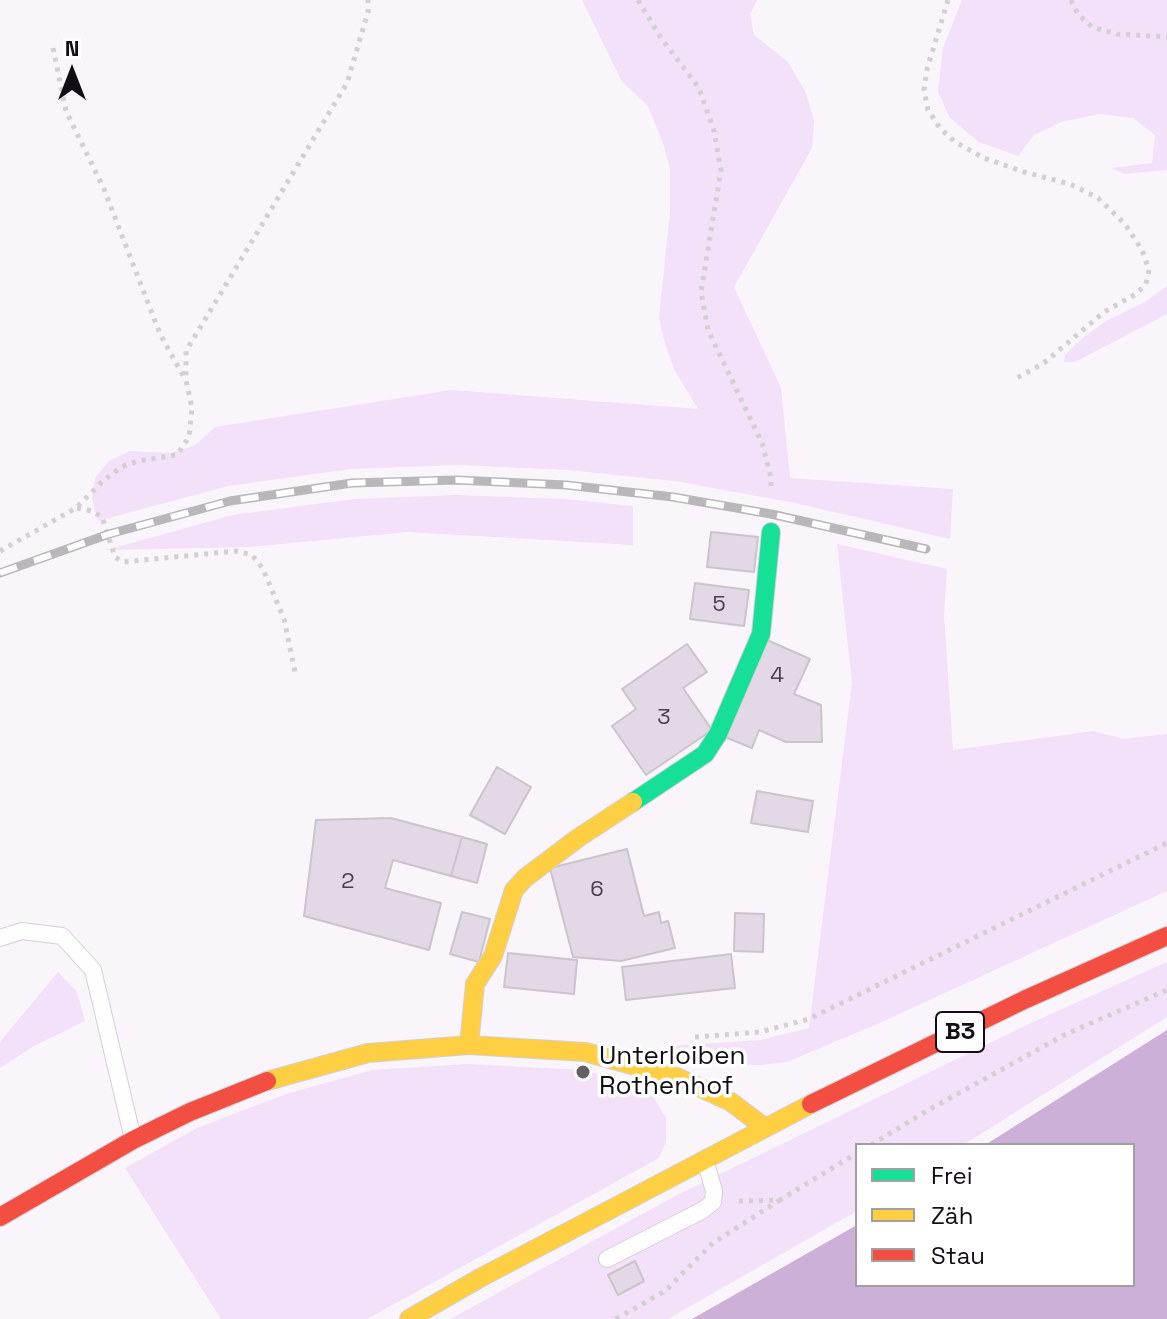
<!DOCTYPE html>
<meta charset="utf-8">
<style>
body{margin:0}
#map{position:relative;width:1167px;height:1319px;overflow:hidden;background:#faf5fb;font-family:"Space Grotesk",sans-serif}
canvas{display:block}
.legend{position:absolute;left:855px;top:1143px;width:280px;height:144px;box-sizing:border-box;background:#fff;border:2px solid #a19fa1;margin:0;padding:10px 14px;list-style:none;font-size:24px;color:#130e15}
.legend li{display:flex;align-items:center;gap:16px;height:40px}
.legend b{width:40px;border:2px solid #a19fa1}
.north{position:absolute;left:32px;top:32px;width:80px;height:80px;-webkit-text-stroke:6px #fff;paint-order:stroke;rotate:0deg;font-size:22px;font-weight:700;line-height:32px;text-align:center;color:#130e15}
.north::after{content:'';display:block;margin:auto;width:28px;height:36px;background:#130e15;clip-path:polygon(50% 0,100% 100%,50% 72%,0 100%)}
</style>
<div id="map">
<canvas width="1167" height="1319"></canvas>
<ul class="legend">
<li><b style="height:10px;background:#16e098"></b>Frei</li>
<li><b style="height:10px;background:#ffcf43"></b>Zäh</li>
<li><b style="height:10px;background:#f24e42"></b>Stau</li>
</ul>
<div class="north">N</div>
</div>
<script>
const c = document.querySelector('canvas').getContext('2d');
c.lineJoin = 'round';
function fill(path, color) {
  c.fillStyle = color;
  c.fill(path, 'evenodd');
}
function shape(rows) {
  const path = new Path2D();
  for (const r of rows) {
    path.moveTo(r[0], r[1]);
    for (let i = 2; i < r.length; i += 2) path.lineTo(r[i], r[i + 1]);
  }
  return path;
}
function strokePath(path, color, width, dash) {
  c.strokeStyle = color;
  c.lineWidth = width;
  c.lineCap = dash ? 'butt' : 'round';
  c.setLineDash(dash || []);
  c.stroke(path);
}
function write(font, color, halo, rows, align = 'center') {
  c.font = font + ' "Space Grotesk",sans-serif';
  c.lineWidth = 7;
  c.setLineDash([]);
  c.textBaseline = 'middle';
  c.strokeStyle = halo;
  c.fillStyle = color;
  for (const [text, x, y, turn = 0] of rows) {
    c.save();
    c.translate(x, y);
    c.rotate((+turn || 0) * Math.PI / 180);
    c.textAlign = isNaN(turn) ? turn : align;
    if (halo) c.strokeText(text, 0, 0);
    c.fillText(text, 0, 0);
    c.restore();
  }
}
fill(shape([
 [582,0,757,0,750,14,754,35,788,62,806,93,814,121,812,148,734,287,781,388,790,478,953,489,950,539,800,504,675,481,568,470,458,465,351,469,228,486,98,521,92,499,95,478,109,461,130,451,170,453,194,446,215,427,452,390,698,409,675,371,665,344,659,318,670,211,670,170,664,146,648,106,622,82],
 [962,0,1167,0,1167,170,1124,174,1112,168,1152,163,1155,135,1133,118,1099,114,1061,122,1034,135,1018,156,979,142,950,118,938,92,943,48],
 [1167,286,1167,314,1075,362,1064,362,1065,355,1084,337,1106,321,1145,302],
 [456,495,565,499,633,506,633,545,408,532,250,547,106,550,233,515,354,499],
 [837,544,947,569,944,615,953,750,1094,731,1123,739,1167,734,1167,891,875,1025,787,1062,760,1065,724,1064,669,1056,670,1046,761,1040,809,1028,852,683],
 [1167,962,1167,1017,963,1145,857,1145,857,1211,668,1319,450,1319,679,1194,1033,1022],
 [58,972,77,992,85,1021,34,1046,0,1068,0,1042],
 [467,1064,583,1070,630,1082,652,1095,666,1118,666,1142,659,1158,367,1319,221,1319,125,1168,197,1128,286,1094,372,1070]
]), '#f3e0f9');
fill(shape([
 [1167,1030,1167,1319,692,1319,857,1225,857,1285,1133,1285,1133,1145,985,1145]
]), '#cdb0d7');
const building = shape([
 [711,532,758,537,754,572,707,567,711,532],
 [695,583,749,590,744,626,690,619,695,583],
 [767,640,810,659,794,694,821,705,822,742,786,742,759,730,752,748,725,737,767,640],
 [687,644,707,672,683,688,712,730,646,775,612,726,636,709,622,689,687,644],
 [497,767,531,787,505,834,470,815,497,767],
 [757,791,813,801,808,832,751,823,757,791],
 [391,818,462,837,451,876,393,860,385,888,441,903,429,950,304,916,316,820,391,818],
 [462,837,487,844,477,883,451,876,462,837],
 [627,849,644,916,659,912,661,923,668,921,675,948,621,961,573,957,550,868,627,849],
 [462,912,490,919,479,962,450,954,462,912],
 [735,913,764,914,763,952,734,951,735,913],
 [508,953,577,960,574,994,504,987,508,953],
 [731,954,735,988,626,1000,622,967,731,954],
 [635,1261,644,1281,618,1295,608,1275,635,1261]
]);
fill(building, '#e3d9e6');
strokePath(building, '#cac4cb', 2);
const lane = shape([
 [0,938,22,931,62,936,93,970,133,1139],
 [607,1259,703,1210,713,1202,714,1191,705,1160]
]);
const fast = shape([
 [633,802,705,754,718,734,761,634,771,532]
]);
const slow = shape([
 [469,1045,475,984,493,956,514,890,525,878,578,838,633,802],
 [267,1081,368,1053,469,1045,585,1052,679,1078,731,1102,764,1127],
 [409,1319,480,1278,811,1104]
]);
const jam = shape([
 [811,1104,1024,1000,1167,936],
 [0,1217,133,1140,190,1112,267,1081]
]);
strokePath(lane, '#d4cfd5', 18);
strokePath(fast, '#d4cfd5', 20);
strokePath(slow, '#d4cfd5', 20);
strokePath(jam, '#d4cfd5', 20);
strokePath(shape([
 [638,0,661,38,699,88,714,131,721,170,701,292,708,330,762,443,771,478,771,491],
 [948,0,927,69,924,90,928,110,940,128,955,142,984,158,1024,172,1070,184,1098,198,1125,224,1142,250,1149,270,1146,284,1136,294,1104,312,1044,363,1017,378],
 [1071,0,1078,14,1092,27,1117,34,1167,37],
 [53,48,66,111,104,189,160,334,185,379],
 [77,508,92,511,102,517,115,557,123,562,236,551,252,555,263,569,284,619,296,677],
 [0,551,76,508,103,481,121,467,138,461,177,455,189,437,192,408,186,380,186,351,347,83,368,12,368,0],
 [695,1037,760,1032,809,1019,1167,843],
 [871,1145,930,1109,1066,1034,1167,990],
 [739,1201,780,1200,857,1153],
 [616,1319,665,1291,713,1243,780,1200]
]), '#d2d0d3', 5, [4, 6]);
strokePath(lane, '#fefefe', 16);
strokePath(fast, '#16e098', 18);
strokePath(slow, '#ffcf43', 18);
strokePath(jam, '#f24e42', 18);
const rail = shape([
 [0,573,109,534,230,501,352,483,457,480,566,485,673,497,771,514,926,549]
]);
strokePath(rail, '#b9b7b9', 9);
strokePath(rail, '#fff', 6, [18]);
for (const [x, y, r, color] of [
 [583,1072,8,"#645f66"]
]) {
  const dot = new Path2D();
  dot.arc(x, y, r, 0, 2 * Math.PI);
  c.fillStyle = color;
  c.fill(dot);
  strokePath(dot, '#fff', 3);
}
write('22px', '#474149', null, [
 ["5",719,605],
 ["4",777,676],
 ["3",664,718],
 ["2",348,882],
 ["6",597,890]
]);
for (const [x, y, w] of [
 [960,1032,48]
]) {
  const box = new Path2D();
  box.roundRect(x - w / 2, y - 20, w, 40, 6);
  c.fillStyle = '#fff';
  c.fill(box);
  strokePath(box, '#130e15', 2);
}
write('bold 24px', '#130e15', null, [
 ["B3",960,1032]
]);
write('26px', '#130e15', '#fff', [
 ["Unterloiben",599,1057],
 ["Rothenhof",599,1087]
], 'left');
</script>
